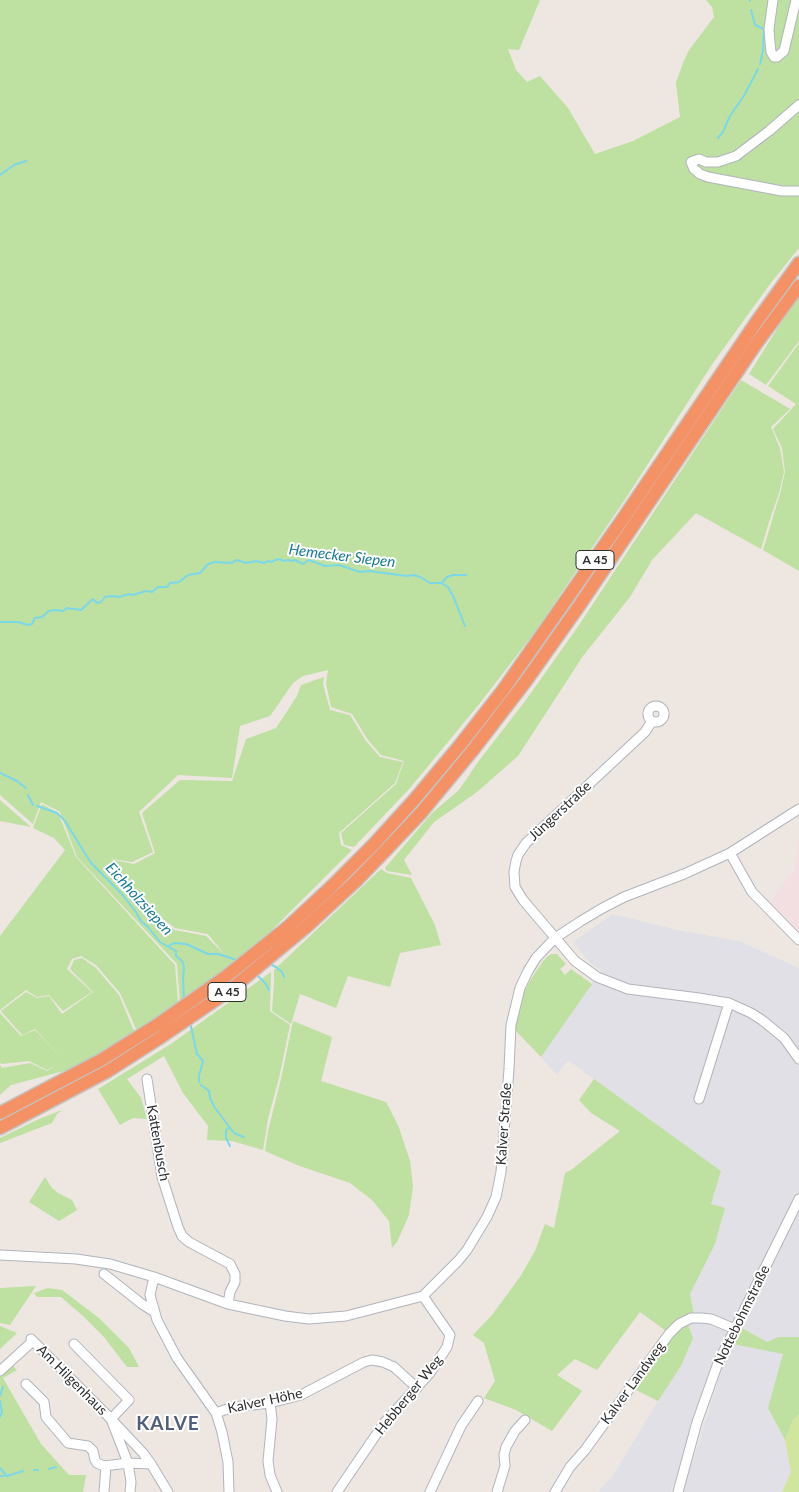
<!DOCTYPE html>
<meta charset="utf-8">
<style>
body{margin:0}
canvas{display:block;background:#ede6e1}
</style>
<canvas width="799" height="1492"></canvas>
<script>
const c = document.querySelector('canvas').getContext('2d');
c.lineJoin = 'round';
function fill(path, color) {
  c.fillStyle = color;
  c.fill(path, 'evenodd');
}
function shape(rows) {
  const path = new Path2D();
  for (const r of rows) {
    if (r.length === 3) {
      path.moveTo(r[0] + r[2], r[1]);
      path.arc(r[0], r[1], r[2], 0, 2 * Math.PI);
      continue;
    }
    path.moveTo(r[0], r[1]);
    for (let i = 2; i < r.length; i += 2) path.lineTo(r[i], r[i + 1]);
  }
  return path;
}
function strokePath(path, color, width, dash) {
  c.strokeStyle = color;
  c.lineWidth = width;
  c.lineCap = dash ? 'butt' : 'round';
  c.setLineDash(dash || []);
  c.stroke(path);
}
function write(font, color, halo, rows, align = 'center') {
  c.font = font + ' Lato,sans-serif';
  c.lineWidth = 4;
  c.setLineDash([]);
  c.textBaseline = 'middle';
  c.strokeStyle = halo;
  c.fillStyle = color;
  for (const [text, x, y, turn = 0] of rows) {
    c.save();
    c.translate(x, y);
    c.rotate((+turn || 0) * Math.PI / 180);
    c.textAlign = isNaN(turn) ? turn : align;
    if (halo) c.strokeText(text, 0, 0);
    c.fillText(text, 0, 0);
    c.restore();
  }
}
fill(shape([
 [613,914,677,930,739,941,799,968,799,1337,778,1337,767,1342,742,1328,720,1318,694,1316,690,1294,715,1244,725,1208,711,1204,721,1171,568,1060,557,1075,541,1057,601,970,591,964,573,942],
 [706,1321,726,1330,726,1334,703,1393,671,1492,598,1492,613,1476,658,1401,681,1366,693,1338,688,1324],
 [733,1344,784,1354,768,1408,785,1440,791,1472,782,1492,683,1492,723,1365]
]), '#e1e0e7');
fill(shape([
 [799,838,799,931,770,902,795,869]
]), '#f3dfe2');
fill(shape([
 [0,0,540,0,519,50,508,49,516,70,527,82,540,76,568,108,595,154,633,141,680,117,676,83,683,63,689,50,714,17,712,7,706,0,799,0,799,248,770,284,713,363,624,501,534,633,480,703,410,788,354,847,344,845,341,833,396,784,404,761,381,755,368,740,352,714,331,707,326,683,328,670,303,676,293,683,270,716,240,726,232,778,178,775,139,812,153,852,132,862,112,859,134,900,175,930,206,936,224,954,208,934,175,928,136,899,114,860,134,864,155,853,142,813,180,780,232,781,246,739,276,728,297,696,301,685,324,677,323,684,330,710,350,715,366,741,380,757,403,762,395,783,339,833,341,845,352,850,263,939,180,1003,177,964,77,857,60,812,41,802,33,824,0,795],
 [799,298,799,341,766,385,749,374,785,316],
 [799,343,799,571,763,550,780,494,785,472,782,448,773,429,796,404,768,386],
 [741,380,790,409,771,427,780,448,784,472,779,493,769,522,761,549,696,513,652,560,630,597,583,656,518,756,477,792,434,822,404,860,412,875,387,871,385,868,432,813,459,790,478,762,526,700,577,628],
 [0,800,31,827,0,821],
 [42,804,58,813,76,857,175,965,178,1003,137,1031,120,993,96,965,81,956,72,959,67,969,92,992,63,1011,49,995,37,997,26,990,0,1010,0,936,65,850,54,838,33,828],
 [381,869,387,873,411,878,435,925,441,945,400,953,390,987,348,976,336,1008,300,994,291,1024,272,1011,274,983,274,970],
 [552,954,557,954,566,964,560,969,565,975,571,969,592,984,541,1057,515,1030,517,1017,524,992,531,979,543,961,548,956],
 [82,958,96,968,119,995,134,1031,75,1068,11,1085,0,1095,0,1065,2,1068,30,1063,47,1071,58,1064,47,1070,29,1061,1,1064,0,1062,0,1013,21,1036,35,1030,64,1061,35,1029,22,1035,1,1011,26,992,37,998,49,996,62,1014,93,992,70,969,74,960],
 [271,972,270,1011,290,1025,279,1078,268,1119,263,1150,232,1141,207,1140,208,1126,183,1093,164,1056,127,1079,141,1098,147,1119,133,1118,120,1125,98,1089,171,1044],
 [293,1021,332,1037,321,1081,386,1102,398,1125,410,1161,413,1186,409,1215,397,1242,392,1248,389,1221,372,1200,350,1183,297,1165,265,1151,268,1131,281,1079],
 [594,1079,721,1171,711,1204,725,1208,715,1244,690,1294,694,1314,675,1322,666,1331,640,1312,597,1370,575,1359,557,1375,582,1391,552,1431,516,1410,484,1398,495,1381,484,1343,473,1335,492,1315,520,1277,535,1251,545,1224,554,1228,565,1173,571,1170,620,1131,591,1113,579,1100],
 [62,1110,57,1114,52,1123,0,1143,0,1138,39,1119],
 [45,1177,52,1188,58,1193,72,1200,77,1210,59,1221,29,1202],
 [36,1286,10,1325,0,1323,0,1288],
 [48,1288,62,1290,99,1318,129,1348,139,1367,127,1367,104,1337,83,1316,61,1297,37,1297,34,1293],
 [688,1324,693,1338,681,1366,658,1401,634,1389,675,1334],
 [0,1326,17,1333,0,1349],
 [742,1328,767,1342,778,1337,799,1337,799,1415,793,1420,785,1440,768,1408,783,1354,733,1344,739,1332,740,1332],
 [10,1363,17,1370,3,1378,41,1444,69,1475,86,1475,83,1492,0,1492,0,1364,4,1369]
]), '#bee0a1');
fill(shape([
 [799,1415,799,1492,782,1492,791,1472,785,1440,793,1420]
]), '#d0e69e');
strokePath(shape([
 [750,0,750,1],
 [751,10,755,25,762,28,764,30,763,51,760,64],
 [718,138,723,132,730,116,745,94,758,69],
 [0,175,14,165,26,161],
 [442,583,447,577,453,575,466,575],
 [0,622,18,622,28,625,32,624,35,618,42,617,49,611,55,610,63,611,67,608,81,610,93,599,97,603,101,602,105,597,112,596,119,597,129,594,133,595,146,591,152,592,158,587,167,587,170,583,179,582,188,575,200,573,208,564,215,562,231,563,237,560,246,563,256,561,264,563,268,561,272,562,275,560,280,559,283,561,288,560,291,561,295,560,303,564,309,560,325,566,339,565,360,572,369,571,407,576,414,575,420,577,430,583,441,583,448,587,454,598,465,626],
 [0,773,17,781,26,788],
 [28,795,33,805],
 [37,806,57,813,65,821,91,863,121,893,136,912,141,921,148,927,160,942,176,951,176,956,182,961,184,967,183,978,184,1001],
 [169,946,174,943,186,944,208,954,218,954,237,960],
 [270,964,276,967,282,972,284,977],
 [257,975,266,984,269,990],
 [190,1022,197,1054,203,1061,199,1076,199,1082],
 [201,1085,209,1091,210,1098,215,1108,234,1133,244,1137],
 [229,1127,226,1131,226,1138,230,1146],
 [0,1396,3,1387],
 [0,1401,2,1412,0,1417],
 [0,1468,7,1476,23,1471],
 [49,1469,56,1467],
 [34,1470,38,1470],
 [0,1476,4,1476]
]), '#7bd8e8', 2);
const minor = shape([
 [773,0,769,29,770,42,771,52,774,57,777,57,784,51,796,0],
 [799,105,769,131,736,156,718,162,706,162,699,159,691,162,694,169,700,174,708,177,782,191,799,191],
 [656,714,8],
 [652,721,645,732,526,843,518,855,516,861,514,872,515,887,523,900,575,961,597,977,628,989,699,998,729,1003,751,1013,762,1020,784,1038,799,1059],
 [730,853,752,892,799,940],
 [147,1079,162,1177,178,1227,182,1236,189,1242,230,1264,235,1274,235,1282,230,1292,228,1304],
 [699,1099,729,1003],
 [0,1255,76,1259,110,1264,154,1277,228,1304,285,1316,309,1319,346,1316,423,1296,458,1261,467,1250,487,1217,496,1197,501,1172,509,1069,511,1025,520,988,528,971,536,958,555,938,581,921,601,909,624,897,684,874,730,853,799,809],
 [104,1274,142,1304,153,1311],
 [154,1277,150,1295,157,1320,177,1358,216,1413,222,1432,228,1462,229,1492],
 [31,1339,111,1419,128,1463,151,1464,143,1453,111,1419,129,1400,74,1344],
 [0,1371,33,1341],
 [26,1384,44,1402,46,1417,68,1443,88,1446,93,1451,95,1460,97,1463,104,1466,128,1463,131,1482,130,1492],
 [270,1403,272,1419,268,1461,270,1475,277,1492],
 [216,1413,233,1407,270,1403,301,1395,364,1362,372,1360,383,1362,394,1367,417,1388],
 [151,1464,168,1492],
 [104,1492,106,1466],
 [337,1492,384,1423,430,1373,447,1347,450,1335,423,1296],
 [430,1492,461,1426,478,1401],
 [497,1492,505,1466,504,1455,506,1447,515,1431,525,1420],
 [555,1492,570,1467,585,1450,669,1334,679,1324,691,1318,701,1318,711,1319,735,1329],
 [678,1492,697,1422,718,1363,799,1199]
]);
const highway = shape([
 [0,1113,101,1060,160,1023,224,978,289,926,331,887,374,844,414,800,460,745,503,690,622,520,757,321,799,263],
 [0,1128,108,1071,158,1039,230,990,305,928,356,881,384,852,421,813,473,750,526,681,579,606,756,344,799,286]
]);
strokePath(minor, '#b1b4bc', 11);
strokePath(highway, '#c4c4c4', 15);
strokePath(minor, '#fff', 9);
strokePath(highway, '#f49165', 12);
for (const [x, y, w] of [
 [595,560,38],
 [227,992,38]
]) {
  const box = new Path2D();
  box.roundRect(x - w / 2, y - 9.5, w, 19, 4);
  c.fillStyle = '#fff';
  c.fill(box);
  strokePath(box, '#2d2d2d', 1);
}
write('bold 12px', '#2d2d2d', null, [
 ["A 45",595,560],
 ["A 45",227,992]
]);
write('14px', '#2d2d2d', '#fff', [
 ["Jüngerstraße",560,811,-43],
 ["Kalver Straße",504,1124,-86],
 ["Kattenbusch",158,1143,80],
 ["Nottebohmstraße",742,1315,-64],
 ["Am Hilgenhaus",72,1380,45],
 ["Kalver Landweg",633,1383,-54],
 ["Hebberger Weg",409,1395,-51],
 ["Kalver Höhe",265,1401,-12]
]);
write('italic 15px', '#177b97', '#fff', [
 ["Hemecker Siepen",342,556,7],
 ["Eichholzsiepen",139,899,48]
]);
c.letterSpacing = '1px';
write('bold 19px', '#505d7b', '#fff', [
 ["KALVE",168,1424]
]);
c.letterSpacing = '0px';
</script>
